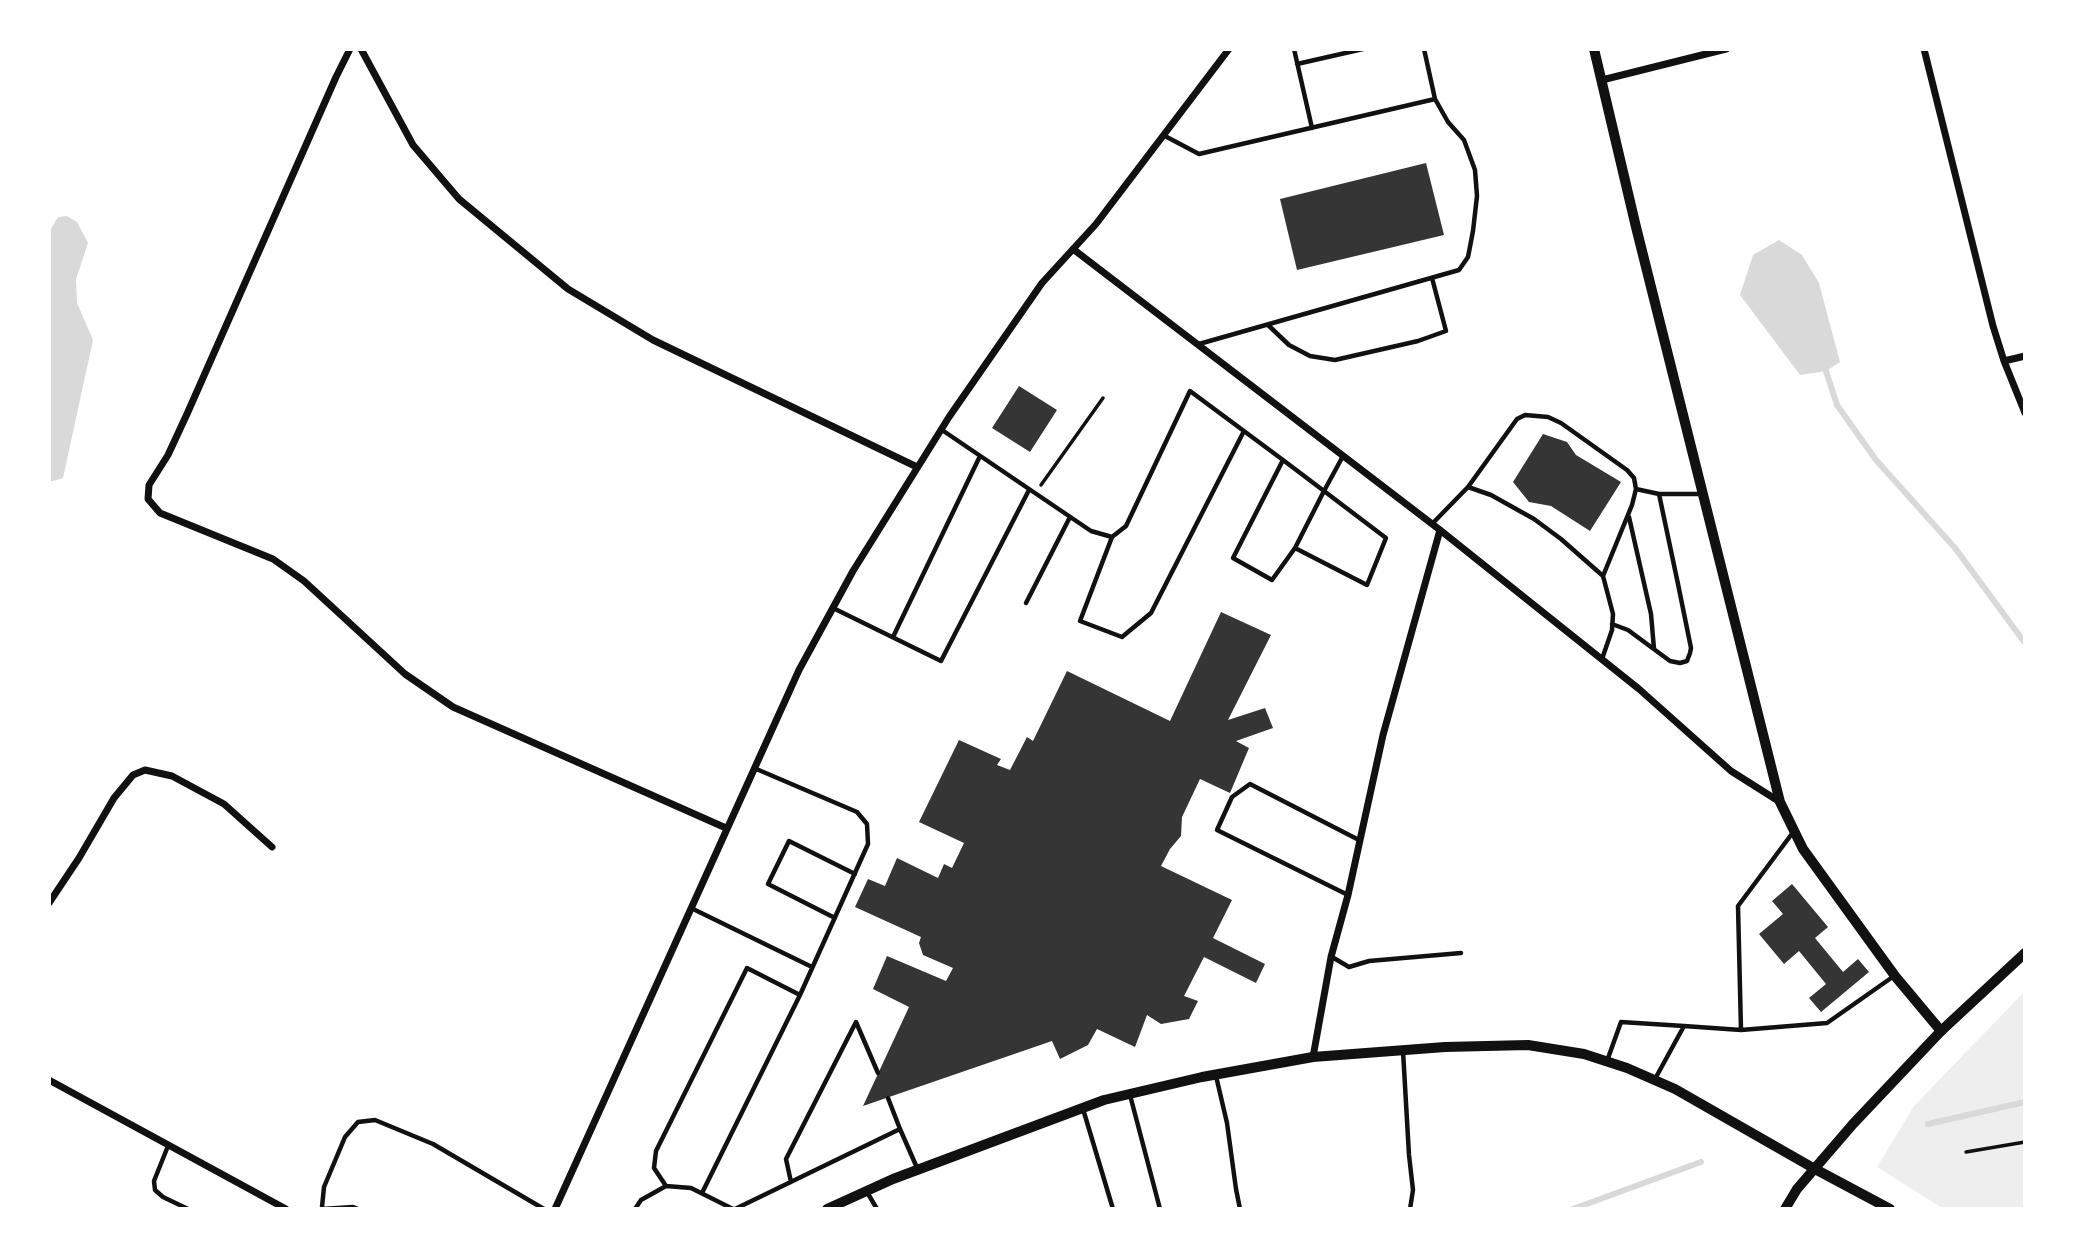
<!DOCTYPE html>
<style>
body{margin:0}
#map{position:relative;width:2074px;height:1258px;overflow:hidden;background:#fff;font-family:"Roboto Serif",serif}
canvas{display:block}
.frame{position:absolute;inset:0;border:51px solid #fff;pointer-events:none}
</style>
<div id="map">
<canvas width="2074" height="1258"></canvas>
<div class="frame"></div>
</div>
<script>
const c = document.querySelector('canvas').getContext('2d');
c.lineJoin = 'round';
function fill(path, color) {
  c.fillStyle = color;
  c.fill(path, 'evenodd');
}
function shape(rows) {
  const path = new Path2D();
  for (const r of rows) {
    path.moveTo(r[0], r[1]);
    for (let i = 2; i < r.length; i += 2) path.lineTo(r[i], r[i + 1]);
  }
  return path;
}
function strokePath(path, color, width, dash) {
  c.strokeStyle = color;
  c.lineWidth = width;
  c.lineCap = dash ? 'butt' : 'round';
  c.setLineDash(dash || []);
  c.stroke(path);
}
fill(shape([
 [2025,991,2025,1209,1944,1209,1877,1167,1914,1106]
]), '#eee');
fill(shape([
 [67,216,77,222,88,243,76,279,77,303,93,340,63,478,49,482,49,232,58,217],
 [1779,240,1802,255,1819,283,1840,362,1826,371,1800,375,1740,295,1753,255]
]), '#d9d9d9');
strokePath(shape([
 [1826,371,1837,405,1876,460,1955,548,2025,643],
 [1928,1124,2025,1102],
 [1573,1209,1701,1162]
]), '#d9d9d9', 6);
fill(shape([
 [1426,163,1444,235,1297,270,1280,199],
 [1019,386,1057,410,1030,452,992,428],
 [1543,434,1567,442,1576,455,1621,482,1590,531,1551,506,1529,502,1513,482],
 [1221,612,1271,635,1228,720,1265,708,1273,728,1236,741,1249,748,1230,793,1200,779,1182,817,1181,836,1170,849,1161,866,1232,900,1213,938,1265,964,1256,983,1204,957,1184,996,1198,1001,1189,1019,1161,1024,1147,1015,1135,1047,1097,1029,1088,1045,1060,1059,1052,1041,863,1106,909,1007,873,989,887,956,946,981,953,968,923,955,919,943,921,937,855,907,868,879,885,886,897,858,938,878,944,864,952,868,964,843,919,822,959,740,1001,759,997,765,1010,770,1027,737,1033,741,1067,671,1170,721],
 [1792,884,1828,927,1815,938,1843,972,1858,959,1869,972,1821,1012,1809,998,1826,984,1799,951,1784,964,1759,934,1783,914,1772,901]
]), '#353535');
strokePath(shape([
 [1041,485,1103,398],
 [1966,1152,2025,1142]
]), '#111', 3.5);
strokePath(shape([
 [1294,49,1312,128],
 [1424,49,1435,99],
 [1297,64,1363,49],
 [1163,135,1199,154,1435,99,1448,122,1464,140,1475,170,1477,196,1473,231,1468,257,1459,270,1199,344],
 [1268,325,1289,345,1310,356,1335,360,1418,341,1446,331,1432,278],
 [942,430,1091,531,1112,537,1126,526,1190,391,1283,460,1324,491,1386,538,1367,585,1295,548,1324,491,1343,456],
 [1283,460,1233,558,1272,580,1295,548],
 [1468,487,1491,495,1534,519,1561,539,1603,576],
 [1636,489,1659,494,1701,494],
 [1629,517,1651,614,1654,649],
 [1432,524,1468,487,1517,419,1525,415,1548,417,1561,423,1627,470,1634,478,1636,489,1632,505,1603,576,1613,614,1612,630,1602,659],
 [1112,537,1080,621,1122,637,1151,613,1244,431],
 [1026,603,1070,517],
 [833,608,941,661,1029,490],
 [1612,624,1628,630,1670,661,1680,663,1687,661,1690,653,1691,648,1678,584,1659,494],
 [893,637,980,456],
 [754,768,857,812,867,824,868,844,800,995],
 [1348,895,1217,830,1232,797,1250,784,1359,840],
 [691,908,812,967],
 [835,918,768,884,789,841,855,874],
 [1332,957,1349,967,1369,961,1461,953],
 [1741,1030,1827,1023,1894,976],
 [1403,1051,1409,1155,1413,1190,1410,1209],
 [1607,1061,1621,1022,1684,1026],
 [1216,1076,1227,1123,1236,1189,1240,1209],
 [1655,1079,1684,1026,1741,1030,1738,906,1794,831],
 [1130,1095,1160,1209],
 [888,1098,900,1129],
 [1083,1109,1113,1209],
 [168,1146,154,1181,155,1190,163,1197,188,1209],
 [791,1182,786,1159,856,1022,878,1073],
 [666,1186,654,1168,656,1151,747,968,800,995,702,1193],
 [867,1192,877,1209],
 [322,1207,324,1187,345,1137,358,1122,375,1120,433,1144,544,1209],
 [322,1209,353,1207,358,1209],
 [635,1209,641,1200,666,1186,691,1188,733,1209],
 [735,1209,900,1129,918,1170]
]), '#111', 4.5);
strokePath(shape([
 [350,49,336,77,187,414,168,455,149,485,148,499,160,513,273,559,304,581,405,674,453,707,726,828],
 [361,49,413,145,459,199,568,289,653,340,917,467],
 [1924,49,1993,326,2004,361,2025,413],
 [1602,80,1726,49],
 [1073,249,1440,530,1639,689,1731,771,1780,802],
 [2004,361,2025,356],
 [49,903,79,858,114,798,133,775,145,770,172,776,224,804,272,847],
 [1313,1057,1331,957,1348,895,1383,735,1440,530],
 [49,1080,286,1209],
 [555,1209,799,670,853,571,949,417,1042,283,1096,224,1229,49]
]), '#111', 7);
strokePath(shape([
 [1594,49,1636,227,1780,802,1803,849,1895,976,1941,1031],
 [827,1209,893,1179,1104,1100,1202,1077,1313,1057,1445,1047,1528,1045,1584,1054,1627,1068,1675,1089,1815,1169,1890,1209]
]), '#111', 10);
strokePath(shape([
 [1785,1209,1797,1189,1853,1124,1941,1031,2025,953]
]), '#111', 10);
</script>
